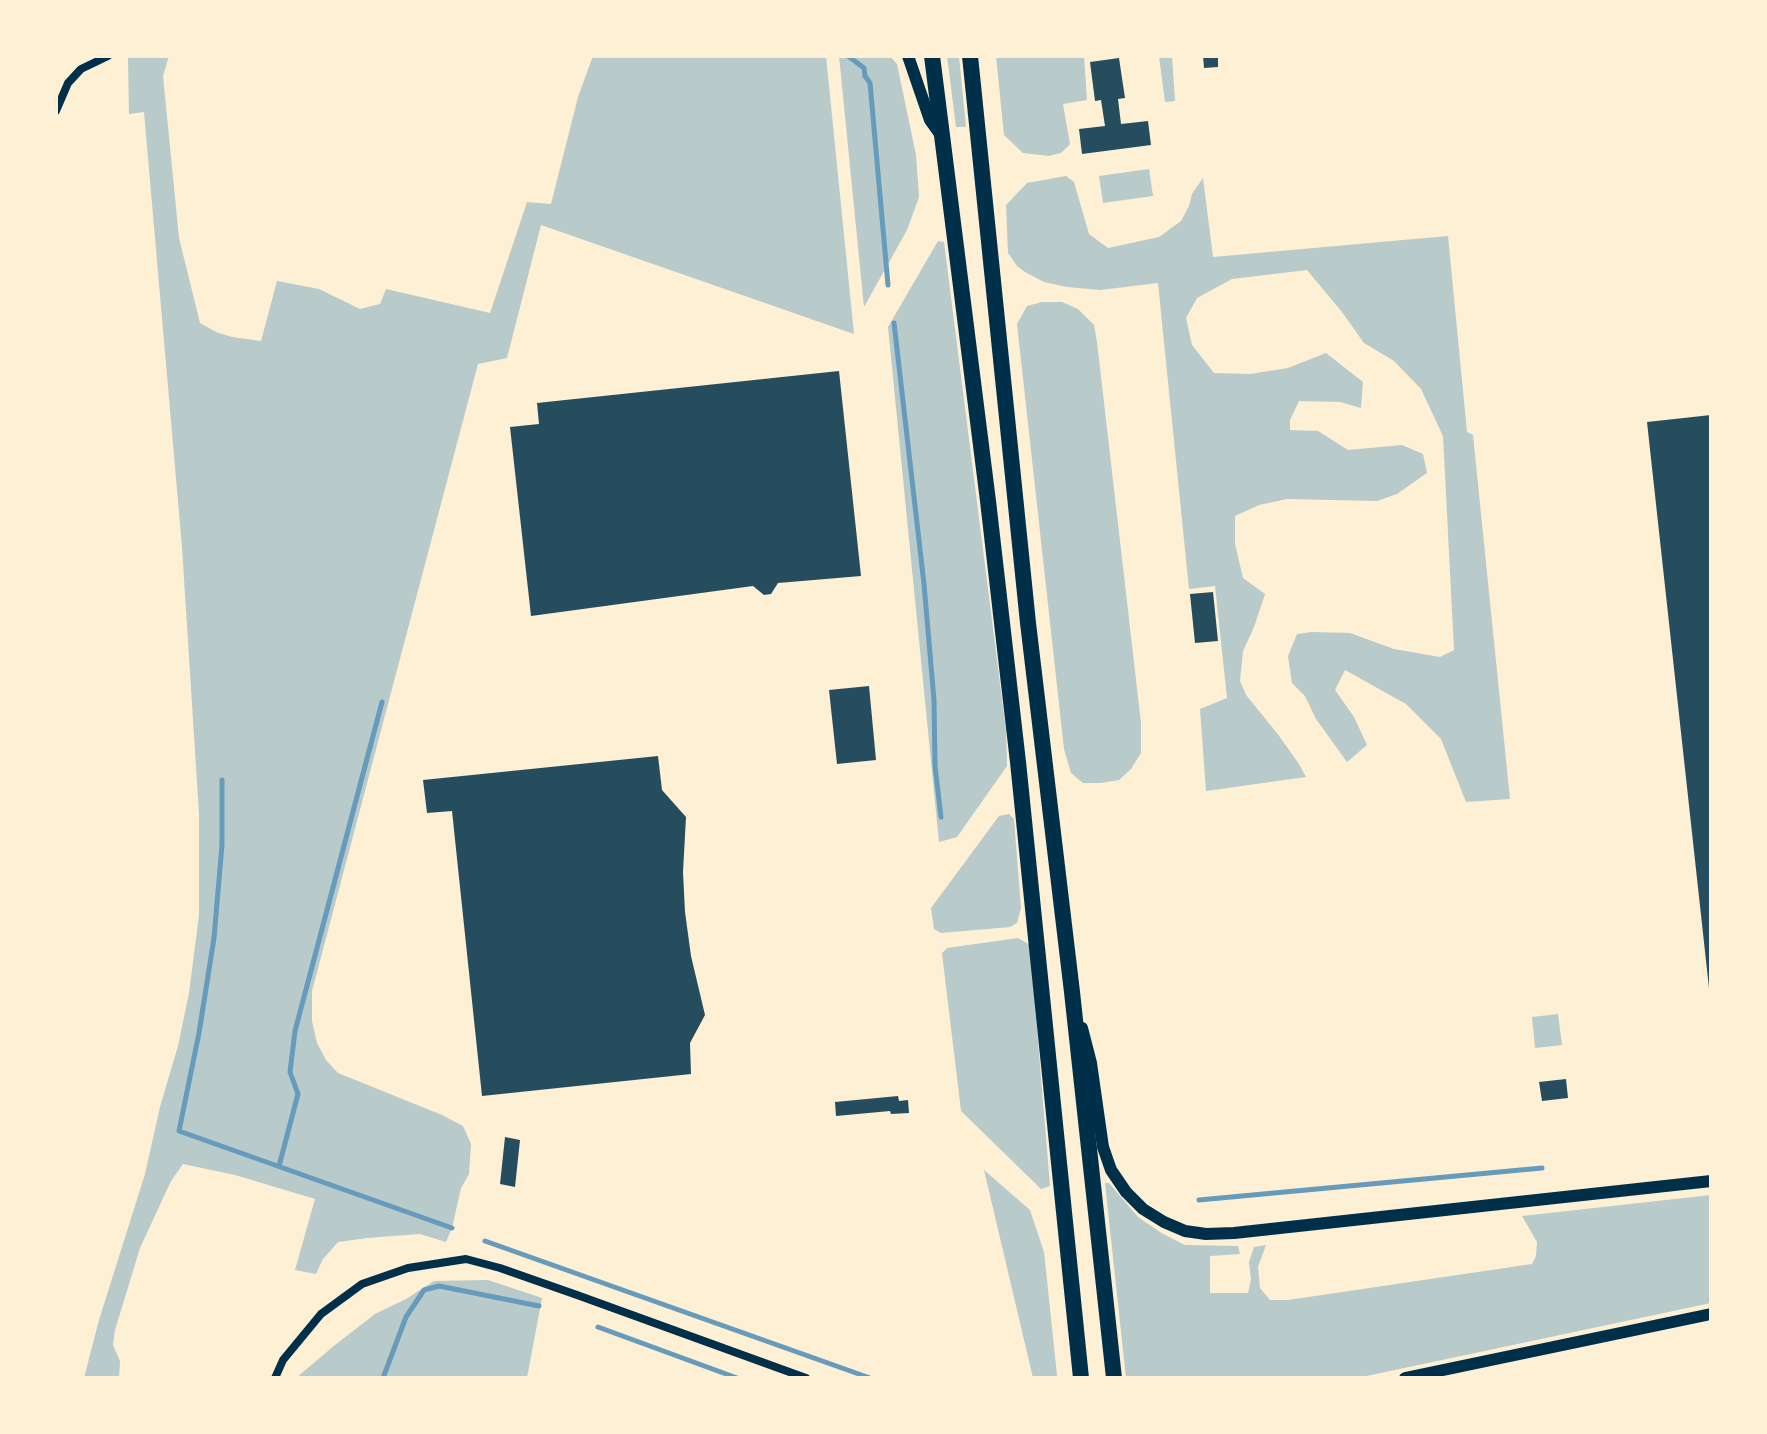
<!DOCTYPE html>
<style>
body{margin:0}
#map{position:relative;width:1767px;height:1434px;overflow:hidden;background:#fdf0d5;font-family:"DejaVu Sans",sans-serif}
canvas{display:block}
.frame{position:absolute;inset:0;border:58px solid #fdf0d5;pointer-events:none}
</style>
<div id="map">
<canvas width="1767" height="1434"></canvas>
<div class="frame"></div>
</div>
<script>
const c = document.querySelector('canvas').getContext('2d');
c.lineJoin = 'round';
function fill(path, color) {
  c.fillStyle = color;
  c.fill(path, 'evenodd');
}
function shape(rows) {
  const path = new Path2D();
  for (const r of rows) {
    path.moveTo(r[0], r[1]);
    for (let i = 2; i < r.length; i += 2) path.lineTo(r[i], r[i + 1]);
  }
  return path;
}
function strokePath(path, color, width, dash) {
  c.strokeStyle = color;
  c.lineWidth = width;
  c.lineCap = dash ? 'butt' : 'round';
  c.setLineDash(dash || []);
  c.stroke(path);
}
fill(shape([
 [128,56,169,56,163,76,179,238,200,323,216,332,232,337,261,341,277,281,319,289,360,309,380,304,386,289,490,313,527,202,551,204,578,97,593,56,826,56,854,334,541,225,507,358,478,364,312,991,312,1021,317,1043,326,1060,338,1073,442,1115,463,1126,471,1144,469,1174,461,1188,452,1228,446,1242,420,1234,367,1238,338,1242,323,1259,316,1274,295,1270,315,1199,235,1175,183,1164,171,1181,140,1248,115,1330,113,1345,120,1361,119,1378,84,1378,99,1320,145,1174,160,1107,178,1046,189,993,199,915,199,814,182,547,144,112,129,114],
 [839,56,890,56,897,64,916,155,919,197,907,230,864,307],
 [947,56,959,56,966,127,956,127],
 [996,56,1084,56,1087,100,1063,104,1070,144,1061,153,1049,156,1023,153,1004,135],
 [1159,56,1172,56,1175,101,1165,102],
 [1149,169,1153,196,1103,203,1099,176],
 [1066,176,1074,182,1089,234,1108,248,1159,237,1181,221,1189,206,1192,194,1203,178,1213,257,1448,236,1467,432,1473,435,1510,799,1466,802,1441,739,1406,704,1345,670,1335,690,1354,717,1367,745,1347,762,1316,719,1305,696,1292,683,1288,656,1297,634,1312,632,1350,633,1394,649,1440,657,1454,650,1443,436,1421,389,1394,361,1364,343,1342,312,1307,270,1232,279,1197,298,1186,318,1192,345,1214,373,1250,374,1288,368,1326,353,1363,382,1361,408,1340,402,1299,401,1290,420,1290,430,1318,431,1348,450,1402,445,1423,454,1427,473,1397,494,1377,501,1287,499,1259,505,1235,516,1235,544,1243,578,1265,594,1254,627,1243,651,1240,681,1246,695,1277,733,1299,764,1306,777,1206,791,1200,709,1227,698,1215,586,1189,589,1158,283,1100,290,1067,287,1044,282,1025,272,1017,266,1008,253,1006,205,1027,183],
 [938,241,944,242,1006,731,1007,766,957,837,939,842,888,327],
 [1042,302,1062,302,1078,309,1094,325,1097,342,1141,723,1141,753,1131,769,1119,780,1101,783,1083,783,1071,773,1064,749,1017,324,1027,306],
 [1009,814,1014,819,1021,908,1017,923,1010,927,941,933,934,929,931,908,999,816],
 [1018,938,1030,945,1050,1186,1041,1189,961,1111,942,953,947,948],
 [1558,1014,1562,1045,1535,1048,1532,1017],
 [984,1170,1030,1210,1044,1252,1057,1375,1055,1378,1033,1378],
 [1105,1183,1109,1183,1138,1217,1163,1234,1185,1245,1238,1246,1240,1254,1210,1256,1210,1293,1248,1293,1251,1280,1249,1262,1254,1247,1266,1245,1258,1267,1260,1288,1270,1300,1288,1300,1532,1264,1536,1256,1537,1242,1522,1216,1711,1195,1711,1303,1357,1378,1126,1378],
 [488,1280,542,1298,527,1378,296,1378,335,1345,375,1314,406,1299,434,1281]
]), '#b9caca');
strokePath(shape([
 [848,56,864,68,865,76,870,83,888,285],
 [894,323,924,584,934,700,935,766,941,817],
 [222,780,222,845,214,938,199,1033,179,1131,452,1228],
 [279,1166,298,1094,290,1072,295,1031,382,702],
 [1199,1200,1542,1168],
 [485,1241,870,1378],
 [598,1327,737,1378],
 [383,1378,406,1317,424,1290,439,1286,539,1306]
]), '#669bbc', 5);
fill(shape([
 [1203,56,1218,56,1218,67,1204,68],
 [1119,58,1125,98,1118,99,1121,124,1148,121,1151,145,1082,154,1079,129,1105,126,1101,100,1095,101,1090,62],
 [839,371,861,576,778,583,771,594,764,595,753,586,531,616,510,427,539,424,537,403],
 [1711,415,1711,988,1709,988,1647,422],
 [1213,592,1218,641,1195,643,1190,594],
 [869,686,876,760,837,764,829,690],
 [658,756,662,790,686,817,683,872,685,912,691,956,705,1015,690,1043,691,1074,482,1096,452,811,427,813,423,780],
 [1566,1079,1568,1098,1542,1101,1539,1082],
 [898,1096,899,1101,908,1100,909,1113,891,1114,890,1111,836,1116,835,1102],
 [505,1137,520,1140,515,1187,500,1184]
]), '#264d5e');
strokePath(shape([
 [56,111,68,83,81,69,108,56],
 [275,1378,283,1360,321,1314,362,1284,408,1268,466,1259,500,1268,577,1295,806,1378]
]), '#003049', 8);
strokePath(shape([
 [908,56,930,120,940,134],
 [1082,1028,1091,1063,1103,1147,1111,1170,1126,1192,1143,1209,1164,1222,1185,1231,1206,1234,1234,1233,1711,1181],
 [1405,1378,1711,1314]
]), '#003049', 12);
strokePath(shape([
 [932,56,988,501,1018,762,1081,1378],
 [970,56,1028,623,1072,992,1114,1378]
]), '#003049', 16);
</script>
